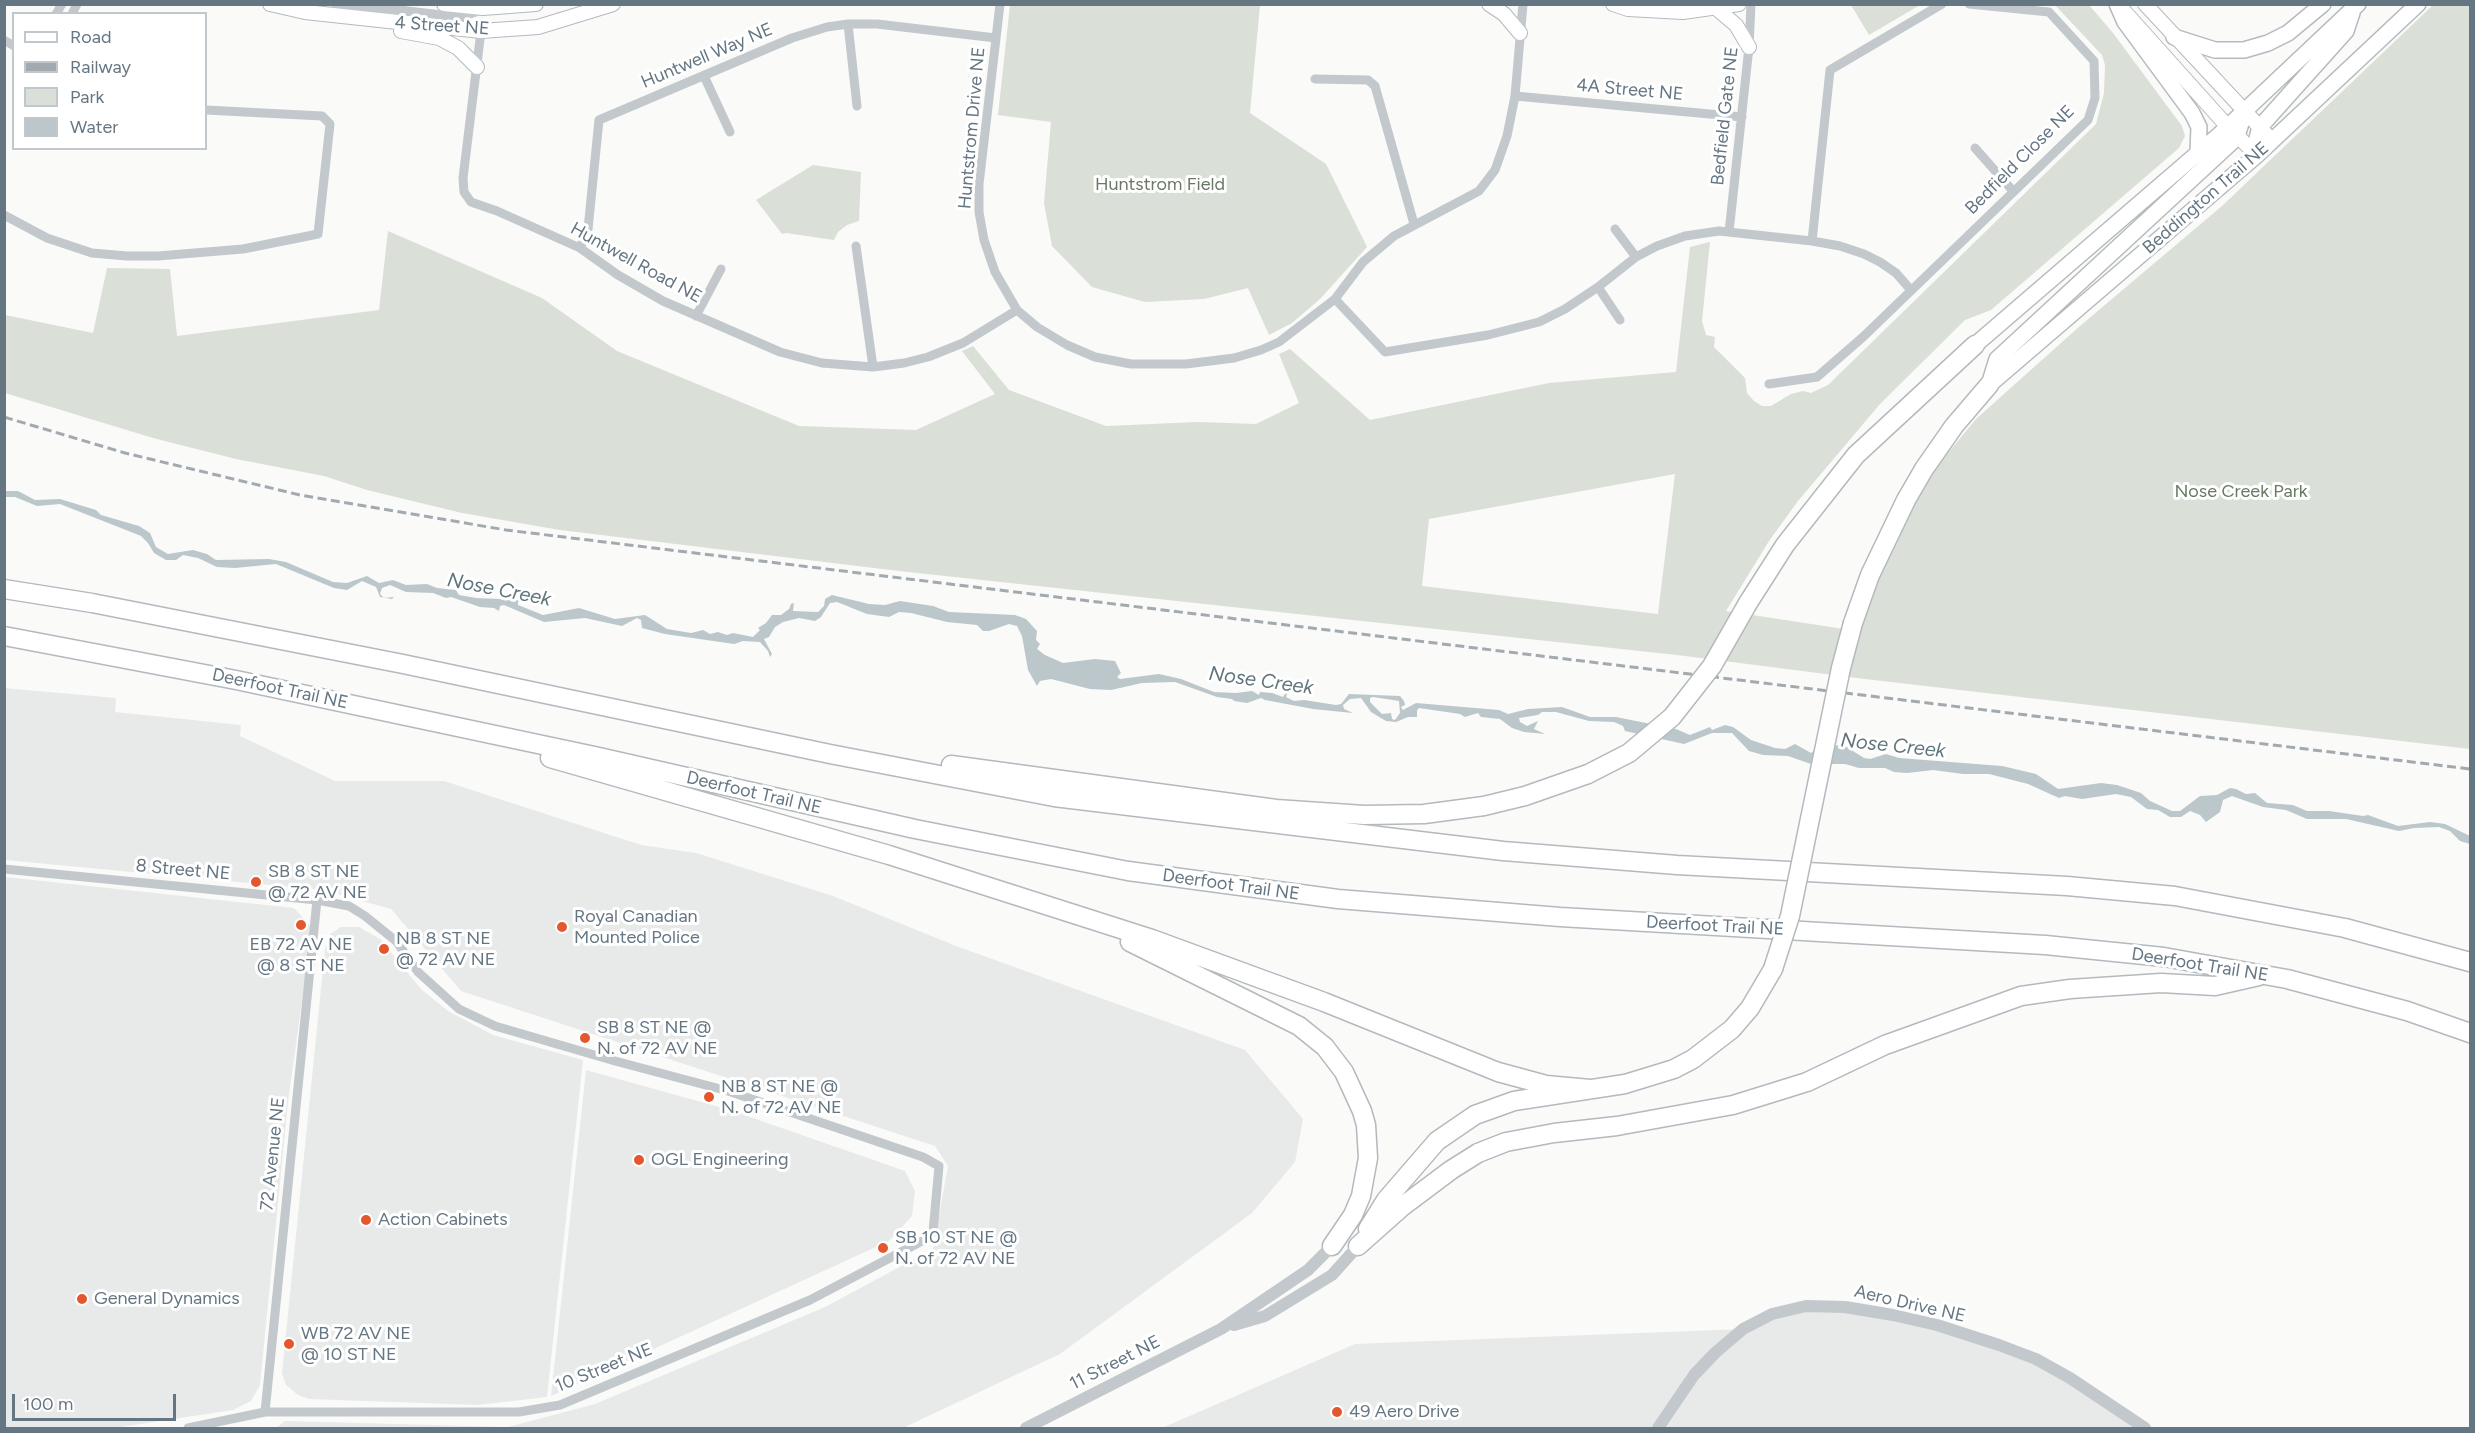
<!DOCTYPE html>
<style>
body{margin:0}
#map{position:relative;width:2475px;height:1433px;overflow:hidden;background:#fafaf8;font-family:Figtree,sans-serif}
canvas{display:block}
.frame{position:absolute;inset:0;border:6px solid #657683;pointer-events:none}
.legend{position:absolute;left:12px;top:12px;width:195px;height:138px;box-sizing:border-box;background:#fff;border:2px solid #c1c8cd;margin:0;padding:8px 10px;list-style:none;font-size:18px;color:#657683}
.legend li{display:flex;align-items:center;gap:12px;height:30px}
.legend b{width:30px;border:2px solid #c1c8cd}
.scale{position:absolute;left:12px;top:1394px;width:164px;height:27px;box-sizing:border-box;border:3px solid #657683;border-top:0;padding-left:8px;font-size:18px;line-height:21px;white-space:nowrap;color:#657683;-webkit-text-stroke:4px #fff;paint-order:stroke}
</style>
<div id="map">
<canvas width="2475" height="1433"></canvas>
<div class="frame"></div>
<ul class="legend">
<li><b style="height:8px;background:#fff"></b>Road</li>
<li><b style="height:8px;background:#a2aab0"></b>Railway</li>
<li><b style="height:16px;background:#dadfd7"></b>Park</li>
<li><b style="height:16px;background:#bbc7cb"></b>Water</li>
</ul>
<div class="scale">100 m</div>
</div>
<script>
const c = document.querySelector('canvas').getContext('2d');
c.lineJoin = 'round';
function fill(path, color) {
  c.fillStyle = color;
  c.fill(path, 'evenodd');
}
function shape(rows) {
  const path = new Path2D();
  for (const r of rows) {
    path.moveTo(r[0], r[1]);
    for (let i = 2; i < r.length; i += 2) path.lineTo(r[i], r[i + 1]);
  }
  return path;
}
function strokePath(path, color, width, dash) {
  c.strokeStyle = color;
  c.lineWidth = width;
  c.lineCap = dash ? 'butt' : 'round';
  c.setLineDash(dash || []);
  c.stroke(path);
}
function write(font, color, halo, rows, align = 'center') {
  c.font = font + ' Figtree,sans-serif';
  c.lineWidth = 6;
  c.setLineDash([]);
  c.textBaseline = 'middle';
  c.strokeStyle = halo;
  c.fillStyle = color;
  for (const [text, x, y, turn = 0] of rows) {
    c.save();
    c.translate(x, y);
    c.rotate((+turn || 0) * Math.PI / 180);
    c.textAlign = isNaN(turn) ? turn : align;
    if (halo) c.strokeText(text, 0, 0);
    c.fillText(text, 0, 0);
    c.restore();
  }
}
fill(shape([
 [4,688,116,698,115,712,241,725,240,736,335,781,444,781,641,845,696,853,833,896,956,946,1245,1050,1303,1119,1295,1162,1252,1213,1060,1354,903,1428,276,1428,285,1421,508,1427,595,1404,825,1307,933,1249,948,1166,935,1146,461,991,391,909,323,890,5,860],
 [5,877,294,908,312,928,288,1102,260,1385,251,1401,233,1410,114,1428,5,1428],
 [341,927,359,927,380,939,421,989,448,1011,493,1035,583,1060,547,1397,478,1405,309,1399,298,1395,286,1385,282,1373,325,949,330,934],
 [586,1070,730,1110,905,1171,915,1191,912,1216,889,1241,551,1396],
 [1845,1307,1937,1325,2036,1359,2138,1428,1162,1428,1355,1344,1743,1329,1772,1314]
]), '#e8e9e9');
fill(shape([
 [1010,5,1260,5,1250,113,1326,164,1367,247,1320,299,1292,323,1269,335,1248,288,1204,299,1145,302,1092,287,1052,246,1044,203,1051,122,998,115],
 [1851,5,1920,5,1869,35],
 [2048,5,2089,5,2113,33,2182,126,2185,136,2179,148,1991,310,1965,320,1880,404,1798,501,1769,541,1726,611,1857,631,1871,592,1902,526,1937,466,1976,419,2080,326,2222,206,2433,5,2470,5,2470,749,1865,679,1677,655,899,571,560,530,462,513,367,490,324,476,236,459,153,438,5,393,5,315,93,333,107,268,170,269,177,336,379,310,388,231,542,298,617,351,799,426,916,430,995,394,962,351,973,346,1009,390,1106,426,1198,422,1256,424,1299,403,1279,354,1290,349,1370,420,1549,383,1676,372,1690,247,1710,242,1702,321,1706,335,1715,337,1714,347,1745,378,1747,393,1754,401,1762,406,1771,406,1791,394,1803,391,1811,393,1828,385,2096,124,2104,93,2105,65,2102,55,2055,5],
 [1675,474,1658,614,1422,586,1429,519],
 [813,165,861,172,859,221,847,225,838,232,834,240,786,233,782,234,756,200]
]), '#dadfd7');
fill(shape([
 [4,491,18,491,35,500,60,499,96,510,101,515,139,526,150,533,156,547,168,554,193,550,207,554,216,560,269,559,286,562,333,582,347,583,367,576,379,583,393,580,406,585,427,584,437,588,456,590,459,595,476,598,521,600,522,602,518,602,518,605,543,615,579,608,615,619,645,615,667,629,691,633,703,630,710,634,718,632,727,635,733,633,753,637,760,630,758,628,766,623,772,615,781,615,789,609,791,604,794,603,793,611,818,612,824,606,825,599,832,595,869,604,885,605,900,601,933,606,949,612,1015,615,1026,619,1037,631,1036,640,1040,644,1037,649,1045,655,1063,663,1095,659,1115,661,1121,673,1117,677,1120,679,1159,674,1181,679,1214,692,1236,693,1252,691,1259,695,1260,692,1272,693,1283,697,1290,686,1286,697,1294,701,1304,700,1336,705,1341,704,1349,694,1400,696,1404,701,1405,705,1401,707,1403,710,1416,703,1499,710,1508,714,1528,709,1562,707,1590,717,1616,717,1676,729,1690,735,1710,727,1712,730,1725,725,1733,727,1751,740,1775,748,1785,749,1795,744,1811,753,1818,748,1839,745,1845,746,1864,758,1870,759,1886,754,1899,758,2002,766,2036,774,2058,789,2101,783,2117,785,2141,793,2150,801,2172,811,2180,811,2200,796,2217,795,2230,788,2236,789,2246,794,2255,793,2267,803,2293,805,2307,811,2329,811,2363,816,2368,815,2398,826,2430,822,2445,824,2470,836,2470,844,2460,841,2450,831,2439,827,2414,828,2399,831,2346,819,2307,819,2286,810,2263,807,2232,796,2223,800,2220,812,2206,822,2200,815,2190,811,2181,817,2170,817,2158,810,2147,809,2131,797,2116,794,2082,799,2065,796,2059,798,2028,784,1989,774,1963,774,1933,770,1907,773,1894,772,1885,768,1859,768,1845,764,1811,764,1788,756,1763,755,1749,751,1732,733,1712,733,1684,744,1625,731,1623,726,1614,722,1589,721,1556,712,1542,712,1538,715,1519,718,1520,722,1527,726,1538,721,1534,729,1545,734,1524,732,1512,728,1500,719,1481,717,1478,713,1465,717,1460,714,1419,708,1417,710,1417,717,1408,717,1396,722,1386,721,1371,712,1361,698,1350,699,1343,705,1344,709,1353,713,1313,709,1265,700,1261,698,1247,703,1234,701,1232,699,1217,697,1175,682,1142,683,1111,690,1090,689,1051,679,1040,681,1037,686,1028,670,1022,636,1017,626,1009,624,989,631,983,631,977,625,947,622,911,613,899,612,889,617,867,614,837,602,830,603,821,617,815,621,799,618,783,622,775,627,769,637,764,639,772,654,770,657,768,651,760,642,743,641,734,644,665,634,642,628,641,620,637,618,622,626,585,618,544,622,504,605,500,606,499,611,494,608,480,607,451,597,446,598,433,593,406,592,390,585,382,588,380,594,384,598,394,597,392,599,380,597,376,587,362,581,347,590,334,588,276,564,235,568,217,567,198,558,183,555,176,560,166,560,154,553,148,543,141,536,131,532,60,504,37,506,15,497,5,497],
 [1373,697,1399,701,1400,713,1395,720,1392,719,1391,713,1382,714,1370,702,1370,698]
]), '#bbc7cb');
const secondary = shape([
 [270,4,305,12,481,31,538,27,613,4],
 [444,4,483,8,536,4],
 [1489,4,1504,14,1520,33],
 [1613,4,1628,9,1683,12,1739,4],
 [2145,4,2266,134],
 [1717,9,1736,25,1749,47],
 [2124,11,2228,127,2257,155],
 [401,31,439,38,458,48,477,67]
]);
const primary = shape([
 [2117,4,2125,22,2192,113,2199,127,2198,152],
 [2174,37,2215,50,2244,50,2268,43,2288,33,2323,4],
 [2257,155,2255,146,2260,127,2346,31,2352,13],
 [1975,345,2219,135,2358,4],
 [1989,385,2257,155,2418,4],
 [1989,385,1997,359,2233,141,2237,136,2244,114]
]);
const motorway = shape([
 [4,589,92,603,403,664,830,754,1054,797,1503,851,1677,865,2067,886,2175,896,2345,928,2470,962],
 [1748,603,1785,545,1856,455,1975,345],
 [1853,623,1870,575,1906,500,1924,469,1954,426,1989,385],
 [4,636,236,680,599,757,915,829,1128,871,1338,899,1560,917,2045,945,2164,957,2287,979,2407,1011,2470,1033],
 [550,758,889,855,1152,939,1324,1002,1498,1072,1546,1085,1590,1089],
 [951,765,1276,809,1364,815,1424,814,1484,806,1525,796,1588,774],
 [1130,942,1299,1026,1325,1047,1344,1072,1362,1111,1366,1125,1368,1158,1361,1196,1353,1215,1332,1246],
 [1368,1229,1386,1200,1437,1141,1475,1115,1514,1101,1625,1084,1674,1069,1693,1059,1732,1029,1750,1008,1773,969],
 [1358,1246,1403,1206,1451,1170,1478,1153,1506,1142,1554,1133,1617,1126,1733,1105,1807,1082,1885,1045,2021,996,2070,989,2161,983,2215,986,2259,976]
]);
strokePath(secondary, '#b3babf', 16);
strokePath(primary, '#b5babe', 18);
strokePath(motorway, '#b4b9bd', 21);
strokePath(shape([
 [1000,4,979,184,979,212,984,240,995,272,1017,310,1037,327,1067,345,1095,357,1131,364,1186,364,1234,358,1261,350,1279,342,1335,299,1363,262,1394,236,1479,191,1495,170,1507,136,1515,96,1523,4],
 [56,14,62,4],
 [72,14,77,4],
 [848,24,857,106],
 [481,31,463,178,464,192,471,202,497,211,580,248,618,275,663,301,780,352,822,363,873,367,904,363,928,357,963,343,1017,310],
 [4,40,14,46],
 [704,76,730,132],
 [1315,79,1368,80,1375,86,1414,224],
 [1515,96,1742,117],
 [1975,148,2013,191],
 [4,215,47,238,92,253,127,256,158,256,243,249,318,234,330,124,322,116,206,110],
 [1615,229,1636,257],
 [1729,232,1749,47,1751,4],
 [1812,241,1830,70,1942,4],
 [856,246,873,367],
 [580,248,588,229,599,120,792,38,827,27,848,24,877,24,996,38],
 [1598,287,1620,320],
 [1335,299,1385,352,1488,335,1539,322,1565,309,1598,287,1636,257,1657,246,1685,236,1719,231,1812,241,1840,246,1864,254,1880,262,1896,273,1910,289],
 [696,316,721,269],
 [1769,384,1817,377,1863,337,2088,120,2095,98,2094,61,2049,12,1969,4],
 [4,869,317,900,349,906,365,916,396,941,418,972,459,1009,495,1026,615,1061,728,1091,923,1157,939,1166,933,1232,922,1241,810,1300,560,1405,519,1412,265,1412,188,1428],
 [265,1412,317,900]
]), '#c3c8cc', 9);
strokePath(shape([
 [337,4,454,18,482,8],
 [1234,1325,1265,1316,1332,1275,1358,1246],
 [1026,1428,1221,1329,1308,1270,1332,1246],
 [1658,1428,1694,1375,1715,1353,1743,1329,1772,1314,1806,1306,1845,1307,1893,1315,1937,1325,1999,1345,2036,1359,2070,1378,2145,1428]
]), '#c3c8cc', 12);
strokePath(secondary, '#fff', 14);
strokePath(primary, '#fff', 15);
strokePath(motorway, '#fff', 18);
strokePath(shape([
 [4,417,125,453,300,495,506,530,2470,769]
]), '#a2aab0', 3, [9, 4.5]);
const motorwayBridge = shape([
 [1588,774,1629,753,1672,717,1712,666,1748,603],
 [1773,969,1790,916,1841,668,1853,623]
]);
strokePath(motorwayBridge, '#b4b9bd', 21, []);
strokePath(motorwayBridge, '#fff', 18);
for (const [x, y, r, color] of [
 [256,882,6,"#e4572e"],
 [301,925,6,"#e4572e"],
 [562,927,6,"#e4572e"],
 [384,949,6,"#e4572e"],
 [585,1038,6,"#e4572e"],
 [709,1097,6,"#e4572e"],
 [639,1160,6,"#e4572e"],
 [366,1220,6,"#e4572e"],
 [883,1248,6,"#e4572e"],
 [82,1299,6,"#e4572e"],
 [289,1344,6,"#e4572e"],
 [1337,1412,6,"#e4572e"]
]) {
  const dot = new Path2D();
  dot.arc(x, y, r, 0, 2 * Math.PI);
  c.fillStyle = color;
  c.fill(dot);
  strokePath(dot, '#fff', 2);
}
write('18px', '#657683', '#fff', [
 ["4 Street NE",442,26,4],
 ["Huntwell Way NE",707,56,-23],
 ["4A Street NE",1630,90,5],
 ["Bedfield Gate NE",1725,116,-84],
 ["Huntstrom Drive NE",972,128,-85],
 ["Bedfield Close NE",2020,160,-45],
 ["Beddington Trail NE",2206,198,-41],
 ["Huntwell Road NE",636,263,29],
 ["Deerfoot Trail NE",280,689,12],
 ["Deerfoot Trail NE",754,793,13],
 ["8 Street NE",183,870,5],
 ["Deerfoot Trail NE",1231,885,8],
 ["Deerfoot Trail NE",1715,926,3],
 ["Deerfoot Trail NE",2200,965,9],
 ["72 Avenue NE",273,1154,-84],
 ["Aero Drive NE",1910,1304,13],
 ["11 Street NE",1115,1363,-27],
 ["10 Street NE",604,1368,-22]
]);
write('18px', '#687a64', '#fff', [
 ["Huntstrom Field",1160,185],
 ["Nose Creek Park",2241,492]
]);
write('18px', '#657683', '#fff', [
 ["SB 8 ST NE",268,872],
 ["@ 72 AV NE",268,893],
 ["Royal Canadian",574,917],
 ["Mounted Police",574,938],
 ["NB 8 ST NE",396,939],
 ["@ 72 AV NE",396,960],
 ["EB 72 AV NE",301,945,"center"],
 ["@ 8 ST NE",301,966,"center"],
 ["SB 8 ST NE @",597,1028],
 ["N. of 72 AV NE",597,1049],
 ["NB 8 ST NE @",721,1087],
 ["N. of 72 AV NE",721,1108],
 ["OGL Engineering",651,1160],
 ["Action Cabinets",378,1220],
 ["SB 10 ST NE @",895,1238],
 ["N. of 72 AV NE",895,1259],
 ["General Dynamics",94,1299],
 ["WB 72 AV NE",301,1334],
 ["@ 10 ST NE",301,1355],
 ["49 Aero Drive",1349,1412]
], 'left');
write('italic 20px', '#60757c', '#fff', [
 ["Nose Creek",499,590,11],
 ["Nose Creek",1261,681,8],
 ["Nose Creek",1893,746,6]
]);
</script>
